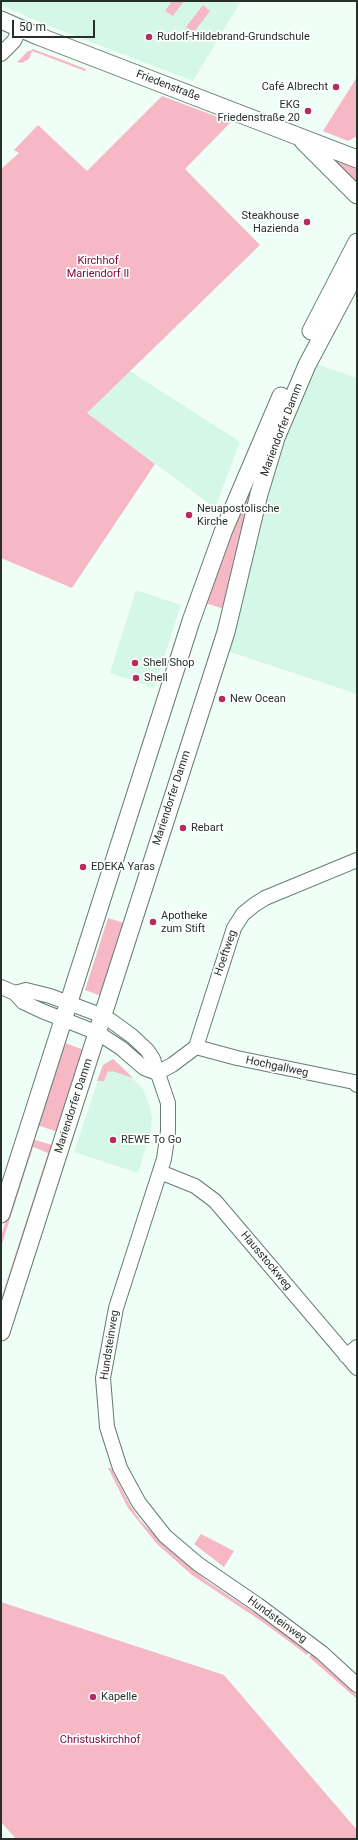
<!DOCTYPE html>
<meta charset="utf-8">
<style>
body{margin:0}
#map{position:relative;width:358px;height:1840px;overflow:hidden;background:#effff7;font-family:Roboto,sans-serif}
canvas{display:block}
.frame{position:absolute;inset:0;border:2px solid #26302b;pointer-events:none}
.scale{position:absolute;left:12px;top:20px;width:83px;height:18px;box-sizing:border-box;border:2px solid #26302b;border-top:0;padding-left:5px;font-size:12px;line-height:14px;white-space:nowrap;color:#26302b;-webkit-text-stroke:3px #fff;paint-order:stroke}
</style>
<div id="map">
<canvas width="358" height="1840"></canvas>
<div class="frame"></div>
<div class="scale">50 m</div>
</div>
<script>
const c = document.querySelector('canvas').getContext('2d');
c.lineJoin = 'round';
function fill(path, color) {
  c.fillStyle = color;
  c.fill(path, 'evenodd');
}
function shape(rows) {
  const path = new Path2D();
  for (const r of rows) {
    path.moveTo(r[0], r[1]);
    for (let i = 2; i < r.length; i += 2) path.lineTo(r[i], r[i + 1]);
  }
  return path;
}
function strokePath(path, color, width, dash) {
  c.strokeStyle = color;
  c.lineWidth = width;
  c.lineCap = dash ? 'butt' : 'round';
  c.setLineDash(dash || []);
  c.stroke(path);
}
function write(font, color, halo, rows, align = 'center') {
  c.font = font + ' Roboto,sans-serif';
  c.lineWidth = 3.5;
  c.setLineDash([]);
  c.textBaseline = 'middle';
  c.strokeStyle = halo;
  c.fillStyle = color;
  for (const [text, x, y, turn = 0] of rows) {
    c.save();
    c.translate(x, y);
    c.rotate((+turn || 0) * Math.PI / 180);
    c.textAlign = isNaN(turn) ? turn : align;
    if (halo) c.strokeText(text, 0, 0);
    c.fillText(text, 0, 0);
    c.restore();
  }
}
fill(shape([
 [1,1,241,1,193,81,39,22,1,5],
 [316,364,357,378,357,694,227,651,275,467,291,421],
 [130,371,240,442,215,508,87,413],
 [136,590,181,605,154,688,110,673],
 [113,1059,142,1088,150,1106,152,1119,151,1131,138,1173,74,1152,103,1065]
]), '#d4f7e7');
fill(shape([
 [172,1,184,1,173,16,165,11],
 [203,5,210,11,194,32,186,27],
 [33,49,86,69,85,71,32,51,29,59,22,63,17,62,28,51,30,51],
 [357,77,357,136,348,141,323,131],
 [162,96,231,122,185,169,260,245,87,413,155,464,72,588,1,558,1,169,19,153,14,150,38,125,87,171],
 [333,159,357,167,357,185,333,160],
 [247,496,249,498,224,609,205,603],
 [108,918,124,923,101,996,85,990],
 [63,1042,84,1050,57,1131,55,1131,37,1125],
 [113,1059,124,1069,133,1078,112,1071,112,1072,108,1071,104,1081,97,1081,103,1065],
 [32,1139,52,1145,1,1311,1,1299,48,1153,33,1147,1,1247,1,1236],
 [108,1468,111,1468,130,1505,140,1520,166,1547,207,1581,282,1631,309,1652,307,1655,264,1623,192,1575,157,1544,128,1508],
 [201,1534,234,1551,224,1567,194,1544],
 [1,1602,224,1675,357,1830,357,1839,16,1839,1,1822],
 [311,1654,357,1695,357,1699,309,1657]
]), '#f6b8c5');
const minor = shape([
 [1,54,14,41,20,28],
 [1,987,15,993,23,1002,42,1011,98,1033,121,1048,144,1068,157,1073],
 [15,993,26,990,50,996,103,1016,110,1020,132,1036,147,1050,153,1059,168,1103,168,1131,164,1159,116,1308,103,1378,107,1427,120,1468,139,1503,165,1536,198,1564,258,1605,322,1653,357,1685],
 [196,1047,237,1058,354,1082,357,1085],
 [157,1073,172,1065,196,1047,234,928,243,914,254,905,265,898,357,860],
 [160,1172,195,1186,215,1201,357,1368],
 [346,1356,357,1347]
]);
const major = shape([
 [1,20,38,36,357,159],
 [303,141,357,195],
 [311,331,357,242],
 [1,1214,191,621,223,532,281,396],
 [1,1332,226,632,259,494,276,438,307,365,357,271]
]);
strokePath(minor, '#657d72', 16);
strokePath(major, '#657d72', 19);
strokePath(minor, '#fff', 14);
strokePath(major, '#fff', 17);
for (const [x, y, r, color] of [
 [149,37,4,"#b92b5e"],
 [336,87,4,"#b92b5e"],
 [308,111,4,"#b92b5e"],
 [307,222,4,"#b92b5e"],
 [189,515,4,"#b92b5e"],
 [135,663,4,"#b92b5e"],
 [136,678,4,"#b92b5e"],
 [222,699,4,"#b92b5e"],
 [183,828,4,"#b92b5e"],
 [83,867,4,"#b92b5e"],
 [153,922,4,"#b92b5e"],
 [113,1140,4,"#b92b5e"],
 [93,1697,4,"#b92b5e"]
]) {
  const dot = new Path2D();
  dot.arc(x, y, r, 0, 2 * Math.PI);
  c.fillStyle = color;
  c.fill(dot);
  strokePath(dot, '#fff', 1.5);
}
write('11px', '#26302b', '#fff', [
 ["Rudolf-Hildebrand-Grundschule",157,37],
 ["Café Albrecht",328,87,"right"],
 ["EKG",300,105,"right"],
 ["Friedenstraße 20",300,118,"right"],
 ["Steakhouse",299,216,"right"],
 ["Hazienda",299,229,"right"],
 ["Neuapostolische",197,509],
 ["Kirche",197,522],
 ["Shell Shop",143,663],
 ["Shell",144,678],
 ["New Ocean",230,699],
 ["Rebart",191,828],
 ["EDEKA Yaras",91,867],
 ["Apotheke",161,916],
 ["zum Stift",161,929],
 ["REWE To Go",121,1140],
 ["Kapelle",101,1697]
], 'left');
write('11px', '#26302b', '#fff', [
 ["Friedenstraße",168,86,21],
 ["Mariendorfer Damm",282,430,-69],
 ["Mariendorfer Damm",172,798,-72],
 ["Hoeftweg",226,953,-71],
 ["Hochgallweg",277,1067,12],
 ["Mariendorfer Damm",74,1106,-72],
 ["Hausstockweg",266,1261,50],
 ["Hundsteinweg",110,1345,-81],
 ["Hundsteinweg",277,1620,36]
]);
write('11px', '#820c3d', '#fff', [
 ["Kirchhof",98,261],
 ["Mariendorf II",98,274],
 ["Christuskirchhof",100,1740]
]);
</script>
